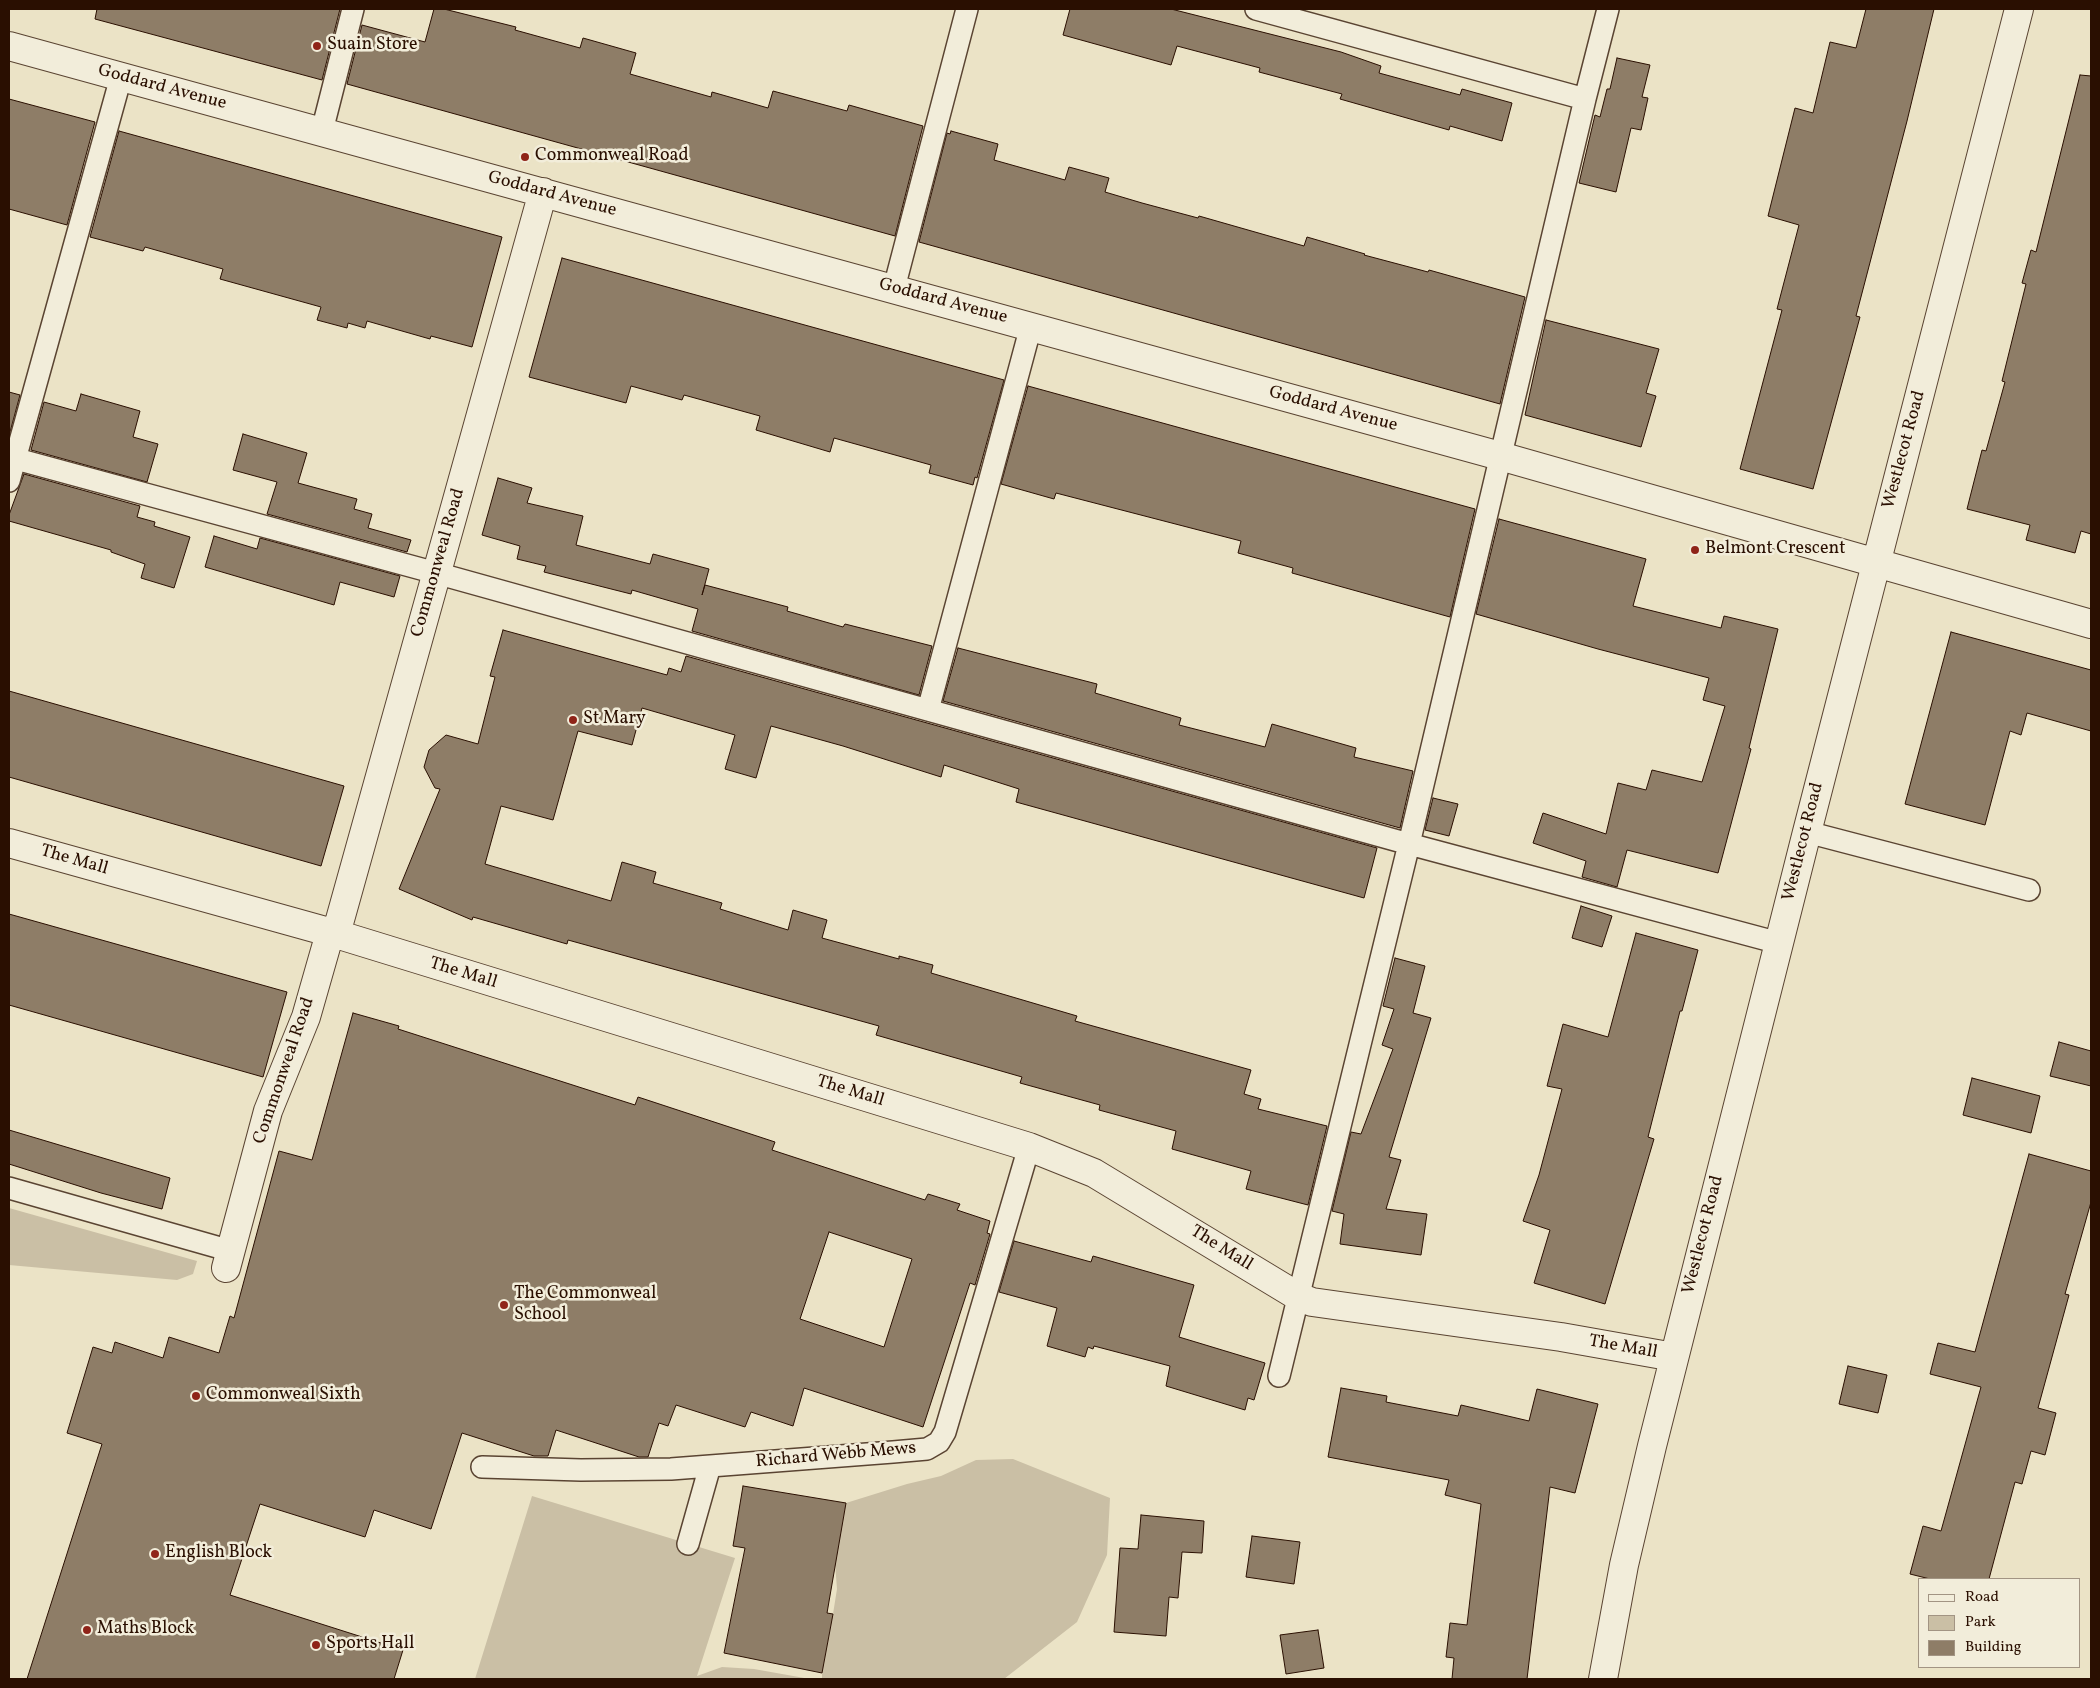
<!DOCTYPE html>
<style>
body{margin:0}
#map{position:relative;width:2100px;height:1688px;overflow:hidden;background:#ebe3c6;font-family:Vollkorn,serif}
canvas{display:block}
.frame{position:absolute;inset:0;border:10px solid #2a0f01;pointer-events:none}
.legend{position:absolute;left:1918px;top:1578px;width:162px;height:90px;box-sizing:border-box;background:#f2edda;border:1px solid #a29483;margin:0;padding:6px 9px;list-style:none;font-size:15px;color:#2a0f01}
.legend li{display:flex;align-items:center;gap:10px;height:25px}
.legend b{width:25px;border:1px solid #a29483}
</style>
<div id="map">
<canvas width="2100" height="1688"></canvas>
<div class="frame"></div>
<ul class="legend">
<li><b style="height:6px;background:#f2edda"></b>Road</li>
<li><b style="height:14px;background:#cabfa5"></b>Park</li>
<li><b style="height:14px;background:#8e7d67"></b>Building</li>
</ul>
</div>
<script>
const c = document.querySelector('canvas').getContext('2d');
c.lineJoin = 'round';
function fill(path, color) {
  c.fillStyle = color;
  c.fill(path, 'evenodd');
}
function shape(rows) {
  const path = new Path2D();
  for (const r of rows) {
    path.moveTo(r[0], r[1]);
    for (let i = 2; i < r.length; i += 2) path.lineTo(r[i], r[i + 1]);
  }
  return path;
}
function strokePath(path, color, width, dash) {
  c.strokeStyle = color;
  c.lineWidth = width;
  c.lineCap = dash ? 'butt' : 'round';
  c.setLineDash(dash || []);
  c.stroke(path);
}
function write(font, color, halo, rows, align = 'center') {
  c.font = font + ' Vollkorn,serif';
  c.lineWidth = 5;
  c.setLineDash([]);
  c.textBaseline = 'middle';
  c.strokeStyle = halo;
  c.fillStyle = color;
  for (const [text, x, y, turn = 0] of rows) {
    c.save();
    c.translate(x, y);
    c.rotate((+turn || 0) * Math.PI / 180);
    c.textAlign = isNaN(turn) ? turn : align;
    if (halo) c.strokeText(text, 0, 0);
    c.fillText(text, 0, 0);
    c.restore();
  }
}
fill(shape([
 [9,1208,197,1261,193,1274,177,1280,9,1265],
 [1013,1459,1110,1498,1107,1555,1077,1622,1004,1679,822,1679,822,1673,833,1614,837,1589,835,1563,846,1503,907,1484,941,1476,976,1460],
 [532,1496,735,1558,697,1676,722,1667,754,1669,810,1679,475,1679]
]), '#cabfa5');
const building = shape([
 [97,9,340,9,322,80,95,19,97,9],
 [434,9,444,9,516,27,515,30,580,48,583,38,636,53,630,74,711,97,712,92,768,108,773,91,847,111,849,105,923,126,895,236,347,84,362,25,425,42,434,9],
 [1070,9,1171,9,1341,52,1381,66,1379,73,1460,95,1462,89,1512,103,1502,141,1450,126,1449,130,1340,99,1342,94,1259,72,1260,68,1177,46,1171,65,1063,35,1070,9],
 [1866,9,1934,9,1907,121,1856,316,1860,317,1813,489,1740,469,1782,310,1777,309,1799,225,1768,216,1795,108,1813,113,1830,42,1856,48,1866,9],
 [1617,58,1650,65,1642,97,1648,98,1641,130,1631,128,1616,192,1579,183,1595,115,1600,117,1607,89,1610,89,1617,58],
 [2080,75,2091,76,2091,534,2081,531,2075,553,2026,540,2030,525,1967,509,1982,450,1986,451,2005,382,2002,381,2026,284,2022,283,2031,250,2036,252,2080,75],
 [9,99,95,122,67,225,9,209,9,99],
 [119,131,502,237,472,347,431,336,430,339,367,321,365,328,348,323,347,328,317,320,321,307,220,279,223,269,145,247,143,251,90,237,119,131],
 [951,131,998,144,994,160,1065,180,1069,167,1109,178,1105,192,1142,203,1198,218,1199,216,1304,246,1307,237,1365,254,1364,255,1428,272,1429,270,1525,297,1500,404,919,242,947,133,950,134,951,131],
 [562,258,1004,380,977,478,975,477,973,485,929,473,931,465,834,438,830,452,756,430,760,416,684,395,682,400,631,386,626,403,529,377,562,258],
 [1546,320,1659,349,1646,393,1656,396,1641,447,1525,415,1546,320],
 [1028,386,1475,509,1450,617,1292,573,1293,568,1238,553,1241,541,1056,493,1054,499,1001,484,1028,386],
 [9,392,20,395,10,432,9,432,9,392],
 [81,394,140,411,133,437,158,444,147,482,31,450,44,402,76,411,81,394],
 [243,434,307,453,298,483,357,499,354,509,372,514,368,528,411,540,407,552,267,514,277,482,233,470,243,434],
 [24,474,140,506,137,517,155,522,154,526,190,537,174,588,141,578,145,564,111,552,111,550,9,521,9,515,24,474],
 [498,478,532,488,527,503,583,516,576,545,650,564,653,554,709,569,702,595,705,585,788,607,787,611,843,627,845,624,932,646,919,695,692,631,698,609,632,590,631,594,544,572,546,566,517,559,520,546,482,535,498,478],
 [1499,519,1646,559,1633,606,1721,628,1724,616,1778,629,1749,748,1751,749,1718,873,1627,850,1617,887,1582,877,1586,861,1533,843,1543,813,1606,834,1618,783,1646,790,1652,770,1702,782,1725,706,1703,700,1709,678,1598,649,1476,614,1499,519],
 [214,536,257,549,260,538,400,576,394,597,340,582,334,605,205,567,214,536],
 [503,630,667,675,669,668,681,672,686,656,1377,848,1364,898,1016,802,1019,789,944,765,941,777,843,746,771,726,756,778,725,769,735,735,642,708,632,745,578,731,553,820,501,806,485,864,611,901,622,862,656,872,653,883,722,903,720,909,788,930,793,910,827,920,822,938,899,959,899,956,933,965,931,973,1077,1016,1075,1021,1251,1070,1244,1094,1261,1099,1258,1109,1327,1126,1308,1205,1246,1189,1251,1171,1172,1149,1176,1131,1099,1110,1100,1105,1020,1083,1022,1077,876,1035,879,1026,568,940,567,944,473,917,472,920,399,889,440,789,435,788,424,767,429,750,446,735,478,744,495,677,490,676,503,630],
 [1951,632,2091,670,2091,731,2027,713,2021,735,2010,731,1985,825,1905,804,1951,632],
 [958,648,1097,684,1095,693,1181,718,1179,725,1265,747,1272,724,1356,748,1354,757,1413,771,1400,828,943,701,958,648],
 [9,691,344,786,321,866,9,777,9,691],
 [1433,798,1458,804,1449,836,1425,830,1433,798],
 [1581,906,1612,916,1602,947,1572,938,1581,906],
 [9,914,287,992,263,1077,9,1005,9,914],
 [1636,933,1698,950,1682,1011,1680,1011,1648,1137,1654,1139,1605,1304,1534,1283,1550,1230,1523,1221,1539,1175,1562,1089,1547,1086,1563,1024,1608,1037,1636,933],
 [1395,958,1425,966,1413,1013,1431,1018,1389,1157,1401,1160,1386,1209,1427,1214,1421,1255,1340,1244,1344,1214,1332,1211,1351,1132,1361,1134,1393,1049,1382,1045,1394,1009,1383,1006,1395,958],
 [353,1013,399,1026,398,1029,635,1105,638,1097,775,1142,772,1150,925,1200,928,1194,960,1204,957,1210,990,1221,987,1233,990,1234,975,1285,970,1283,923,1427,804,1388,793,1426,751,1412,745,1427,676,1405,668,1426,659,1423,648,1457,639,1457,556,1430,548,1456,534,1456,462,1433,431,1529,374,1510,365,1537,260,1504,230,1595,403,1650,394,1679,27,1679,102,1444,67,1433,93,1347,112,1353,115,1342,163,1358,169,1337,219,1353,230,1316,234,1318,279,1151,312,1160,353,1013],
 [829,1232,912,1259,884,1347,800,1319,829,1232],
 [2059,1042,2091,1051,2091,1086,2050,1076,2059,1042],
 [1972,1078,2040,1096,2031,1133,1963,1115,1972,1078],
 [9,1130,170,1178,162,1209,101,1193,9,1164,9,1130],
 [2029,1154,2091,1171,2091,1202,2065,1294,2069,1295,2038,1408,2056,1413,2045,1455,2031,1451,2022,1484,2015,1482,1989,1579,1930,1579,1910,1574,1923,1526,1941,1531,1981,1387,1930,1374,1938,1343,1975,1352,2029,1154],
 [1014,1241,1091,1262,1093,1256,1194,1285,1179,1337,1265,1363,1254,1400,1248,1398,1245,1410,1166,1386,1170,1366,1094,1346,1093,1349,1088,1347,1085,1357,1047,1346,1057,1308,999,1292,1014,1241],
 [1848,1366,1887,1375,1878,1413,1839,1404,1848,1366],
 [1341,1388,1387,1396,1386,1402,1458,1416,1461,1405,1529,1421,1537,1389,1598,1404,1575,1493,1550,1487,1527,1679,1452,1679,1454,1658,1446,1657,1450,1623,1467,1625,1481,1504,1445,1495,1449,1480,1328,1457,1341,1388],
 [743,1486,846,1503,827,1613,833,1614,822,1673,724,1653,745,1548,733,1546,743,1486],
 [1141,1515,1204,1521,1202,1553,1182,1552,1178,1598,1169,1597,1166,1636,1114,1632,1120,1548,1138,1549,1141,1515],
 [1252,1536,1300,1542,1294,1584,1246,1577,1252,1536],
 [1318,1630,1324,1668,1286,1674,1280,1635,1318,1630]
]);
fill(building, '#8e7d67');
strokePath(building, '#2a0f01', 1);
const service = shape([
 [1256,9,1585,99,1608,9],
 [322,131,353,9],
 [894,288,967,9],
 [9,457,436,573,1409,844,1779,943],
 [9,481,121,77],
 [928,710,1031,326],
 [1807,832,2029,890],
 [9,1188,231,1251],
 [1279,1376,1409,844,1585,99],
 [482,1467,581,1470,671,1469,893,1452,927,1449,939,1442,945,1432,1029,1147],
 [688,1544,710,1466]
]);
const minor = shape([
 [9,46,1500,456,2091,624],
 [9,843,336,934,1029,1147,1094,1173,1299,1297,1312,1302,1561,1337,1674,1357],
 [336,934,543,192],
 [226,1268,268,1111,306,1017,330,933],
 [1603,1679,1624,1565,1652,1446,1807,832,2019,9]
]);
strokePath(service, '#5a4432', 24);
strokePath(minor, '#5a4432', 30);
strokePath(service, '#f2edda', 21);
strokePath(minor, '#f2edda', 28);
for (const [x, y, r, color] of [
 [317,46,5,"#8f2418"],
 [525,157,5,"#8f2418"],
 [1695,550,5,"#8f2418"],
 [573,720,5,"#8f2418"],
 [504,1305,5,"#8f2418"],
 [196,1396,5,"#8f2418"],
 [155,1554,5,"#8f2418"],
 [87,1630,5,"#8f2418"],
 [316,1645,5,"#8f2418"]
]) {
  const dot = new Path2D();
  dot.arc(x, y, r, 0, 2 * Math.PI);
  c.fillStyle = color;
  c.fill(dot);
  strokePath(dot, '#f2edda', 2);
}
write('18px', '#2a0f01', '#f2edda', [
 ["Suain Store",327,46],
 ["Commonweal Road",535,157],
 ["Belmont Crescent",1705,550],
 ["St Mary",583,720],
 ["The Commonweal",514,1295],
 ["School",514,1316],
 ["Commonweal Sixth",206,1396],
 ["English Block",165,1554],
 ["Maths Block",97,1630],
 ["Sports Hall",326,1645]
], 'left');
write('18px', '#2a0f01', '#f2edda', [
 ["Goddard Avenue",162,88,15],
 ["Goddard Avenue",552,195,15],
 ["Goddard Avenue",943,302,15],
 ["Goddard Avenue",1333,410,15],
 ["Westlecot Road",1905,450,-75],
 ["Commonweal Road",439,563,-74],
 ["Westlecot Road",1804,842,-76],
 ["The Mall",74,861,16],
 ["The Mall",463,974,17],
 ["Commonweal Road",285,1071,-71],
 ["The Mall",850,1092,17],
 ["Westlecot Road",1704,1235,-76],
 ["The Mall",1221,1249,32],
 ["The Mall",1623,1348,10],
 ["Richard Webb Mews",836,1456,-5]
]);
</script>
